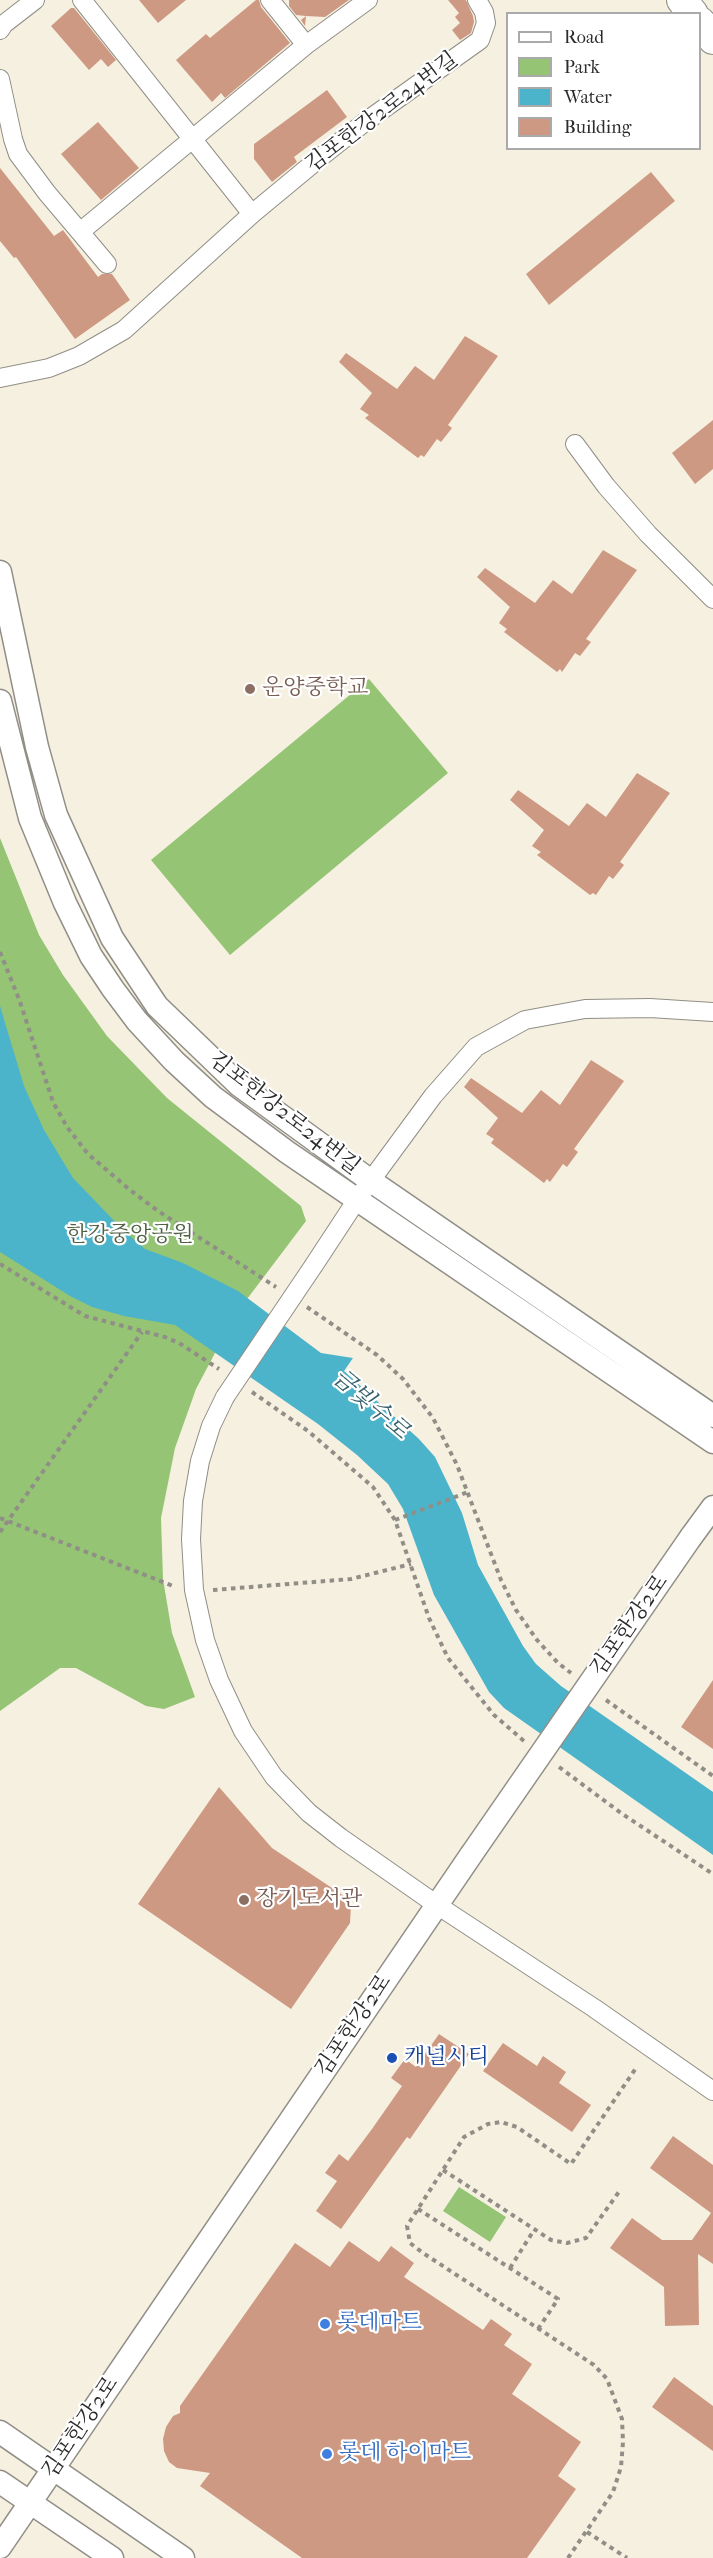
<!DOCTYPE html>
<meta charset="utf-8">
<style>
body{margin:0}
#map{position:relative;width:713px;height:2558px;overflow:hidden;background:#f6f0e0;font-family:"IM FELL French Canon",serif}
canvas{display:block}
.legend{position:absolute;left:506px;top:12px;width:195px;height:138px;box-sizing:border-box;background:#fff;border:2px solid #aaa;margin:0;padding:8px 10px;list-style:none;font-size:18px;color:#2b2b2b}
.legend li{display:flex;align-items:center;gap:12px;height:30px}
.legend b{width:30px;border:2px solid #aaa}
</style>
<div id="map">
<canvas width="713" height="2558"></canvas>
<ul class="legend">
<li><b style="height:8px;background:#fff"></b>Road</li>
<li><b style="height:16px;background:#94c474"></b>Park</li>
<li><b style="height:16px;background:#4cb4ca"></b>Water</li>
<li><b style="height:16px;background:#cd9982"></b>Building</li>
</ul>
</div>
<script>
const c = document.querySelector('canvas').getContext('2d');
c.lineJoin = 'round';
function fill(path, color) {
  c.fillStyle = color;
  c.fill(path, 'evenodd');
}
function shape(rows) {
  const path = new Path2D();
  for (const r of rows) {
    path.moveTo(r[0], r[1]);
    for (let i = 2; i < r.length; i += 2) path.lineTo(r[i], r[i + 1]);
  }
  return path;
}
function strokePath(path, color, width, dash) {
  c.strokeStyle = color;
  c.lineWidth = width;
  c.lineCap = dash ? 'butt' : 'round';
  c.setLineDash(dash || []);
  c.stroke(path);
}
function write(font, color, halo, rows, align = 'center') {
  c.font = font + ' "IM FELL French Canon","Noto Serif KR",serif';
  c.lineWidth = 4.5;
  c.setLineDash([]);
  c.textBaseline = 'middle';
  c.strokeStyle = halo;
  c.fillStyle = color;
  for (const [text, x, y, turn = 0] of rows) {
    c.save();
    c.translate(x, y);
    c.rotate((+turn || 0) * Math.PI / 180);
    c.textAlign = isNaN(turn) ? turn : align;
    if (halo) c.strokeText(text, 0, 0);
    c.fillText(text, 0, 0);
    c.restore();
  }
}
fill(shape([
 [369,679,448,773,230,955,151,860],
 [0,838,39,935,63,975,107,1036,167,1098,301,1206,306,1221,235,1315,196,1389,175,1448,161,1518,163,1579,172,1633,195,1697,164,1709,146,1706,76,1668,60,1668,0,1711],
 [459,2187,506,2217,490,2242,443,2211]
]), '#94c474');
fill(shape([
 [0,1006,24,1086,44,1130,73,1178,123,1230,145,1249,183,1263,238,1291,321,1353,353,1358,344,1371,419,1439,435,1457,462,1513,478,1565,523,1646,536,1664,561,1686,713,1792,713,1855,504,1708,489,1692,434,1595,403,1509,388,1484,357,1455,318,1424,175,1325,124,1316,92,1307,70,1296,0,1252]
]), '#4cb4ca');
fill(shape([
 [139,0,186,0,158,23],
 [256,0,259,0,261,7,290,43,225,98,221,93,212,102,176,60,206,34,210,38],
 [289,0,349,0,325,17,306,16,305,26,301,20,306,16,296,15,289,6],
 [448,0,466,0,473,16,474,22,471,33,460,40,452,30,460,23,455,17,459,13],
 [71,8,74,8,116,60,108,67,101,59,89,70,51,26],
 [327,90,347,117,294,157,297,162,272,182,254,159,254,144],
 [98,122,139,168,101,200,61,154],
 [0,168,54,236,63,230,98,277,102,274,112,274,130,300,75,339,16,257,14,258,0,241],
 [651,172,675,201,549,305,526,274],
 [465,336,498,356,448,425,452,428,441,442,437,439,424,457,421,455,418,458,365,418,369,415,360,409,372,393,339,362,346,353,397,389,415,366,434,380],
 [713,420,713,469,695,484,672,453],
 [603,550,637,570,586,639,591,642,580,656,575,653,562,672,560,669,557,672,504,632,507,629,499,623,510,607,477,577,485,568,535,603,553,580,572,594],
 [637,773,670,793,620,862,624,865,613,879,609,876,596,895,593,893,590,895,537,855,541,852,532,846,544,830,510,800,518,790,569,826,587,803,606,817],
 [591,1060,624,1081,574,1149,578,1152,567,1167,563,1164,550,1182,547,1179,544,1183,491,1143,494,1139,486,1134,498,1118,464,1087,471,1078,522,1113,541,1090,560,1105],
 [713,1680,713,1749,681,1727],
 [219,1787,272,1848,344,1896,351,1905,350,1923,291,2009,138,1904],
 [439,2034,469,2054,410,2139,407,2137,341,2229,316,2211,337,2181,325,2173,339,2154,348,2161,372,2129,402,2086,391,2078,405,2059,416,2067],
 [503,2043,537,2066,543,2056,566,2072,559,2083,591,2105,572,2132,483,2071],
 [673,2136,713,2165,713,2264,698,2254,699,2325,665,2326,664,2287,610,2248,632,2218,662,2240,692,2240,711,2213,650,2168],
 [349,2241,379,2262,391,2246,414,2263,404,2277,483,2330,491,2319,512,2334,504,2345,532,2364,512,2394,581,2442,558,2476,576,2489,527,2558,302,2558,200,2486,210,2473,177,2468,169,2462,164,2451,163,2439,166,2427,173,2416,180,2413,180,2406,295,2243,330,2267],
 [674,2377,713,2406,713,2451,652,2407]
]), '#cd9982');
const minor = shape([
 [82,0,252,214],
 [270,0,306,45,368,0],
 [0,30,4,24,35,0],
 [0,79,13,139,18,154,47,193,80,232,306,45],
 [80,232,107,264],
 [0,378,49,368,79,356,124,330,252,214,322,156,365,122,480,40,486,23,484,12,477,0],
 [575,444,606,486,648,534,713,599],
 [314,1265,358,1198,433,1096,476,1047,525,1020,585,1009,650,1008,713,1012],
 [225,1397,211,1426,200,1461,193,1501,191,1539,194,1590,205,1640,219,1680,243,1731,274,1777,309,1813,341,1838,437,1905,594,2008,713,2091]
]);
const tertiary = shape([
 [0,572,37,747,56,815,112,938,157,1006,239,1085,371,1181,713,1416],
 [0,701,30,818,65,903,91,956,113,989,137,1021,174,1061,213,1097,287,1152,713,1442],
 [691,1537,713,1507],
 [0,2432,183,2558],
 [0,2482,112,2558],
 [0,2547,471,1855]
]);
const primary = shape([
 [682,0,693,14],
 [700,22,713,39]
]);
strokePath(minor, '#908e86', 20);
strokePath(tertiary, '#908e86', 25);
strokePath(primary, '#908e86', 32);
strokePath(shape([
 [0,952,19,999,53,1102,67,1127,88,1154,130,1190,158,1211,276,1287],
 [0,1264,85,1316,165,1337,179,1343,219,1369],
 [307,1307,377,1355,403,1379,433,1418,457,1465,501,1580,516,1610,537,1640,558,1663,571,1673],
 [252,1392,308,1431,373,1487,395,1520,429,1618,448,1658,494,1715,524,1741],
 [0,1518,173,1586],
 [395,1520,468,1492],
 [0,1532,142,1332],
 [213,1590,351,1579,411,1564],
 [606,1700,713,1776],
 [559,1767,621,1813,713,1874],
 [443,2170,551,2240,567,2243,586,2238,621,2189],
 [418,2209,558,2299,538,2329],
 [510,2268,534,2230],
 [587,2532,627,2558],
 [568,2558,613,2492,621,2467,623,2442,622,2419,607,2379,594,2365,423,2253,410,2243,407,2226,464,2137,488,2124,501,2122,517,2127,571,2164,636,2068]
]), '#908e86', 4, [4.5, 4.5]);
strokePath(minor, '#fff', 18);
strokePath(tertiary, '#fff', 22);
strokePath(primary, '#fff', 30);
const minorBridge = shape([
 [225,1397,314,1265]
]);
const tertiaryBridge = shape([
 [471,1855,691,1537]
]);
strokePath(minorBridge, '#908e86', 20, []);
strokePath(tertiaryBridge, '#908e86', 25, []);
strokePath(minorBridge, '#fff', 18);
strokePath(tertiaryBridge, '#fff', 22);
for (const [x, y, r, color] of [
 [250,689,6,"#8d6e63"],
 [244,1900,6,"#8d6e63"],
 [392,2058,6,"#1a4fb4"],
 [325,2324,6,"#3f7fe0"],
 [327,2454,6,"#3f7fe0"]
]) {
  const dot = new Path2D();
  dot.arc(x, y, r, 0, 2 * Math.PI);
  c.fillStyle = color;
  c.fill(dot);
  strokePath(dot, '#fff', 2);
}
write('22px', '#2b2b2b', '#fff', [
 ["김포한강2로24번길",382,113,-37],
 ["김포한강2로24번길",284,1114,38],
 ["김포한강2로",630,1626,-55],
 ["김포한강2로",354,2026,-56],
 ["김포한강2로",81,2428,-56]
]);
write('22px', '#785e54', '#fff', [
 ["운양중학교",262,689],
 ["장기도서관",256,1900]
], 'left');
write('22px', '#506145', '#fff', [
 ["한강중앙공원",130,1236]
]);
write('22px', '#164399', '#fff', [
 ["캐널시티",404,2058]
], 'left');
write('22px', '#366cbe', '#fff', [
 ["롯데마트",337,2324],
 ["롯데 하이마트",339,2454]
], 'left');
write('italic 24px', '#38626b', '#fff', [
 ["금빛수로",370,1405,41]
]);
</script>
